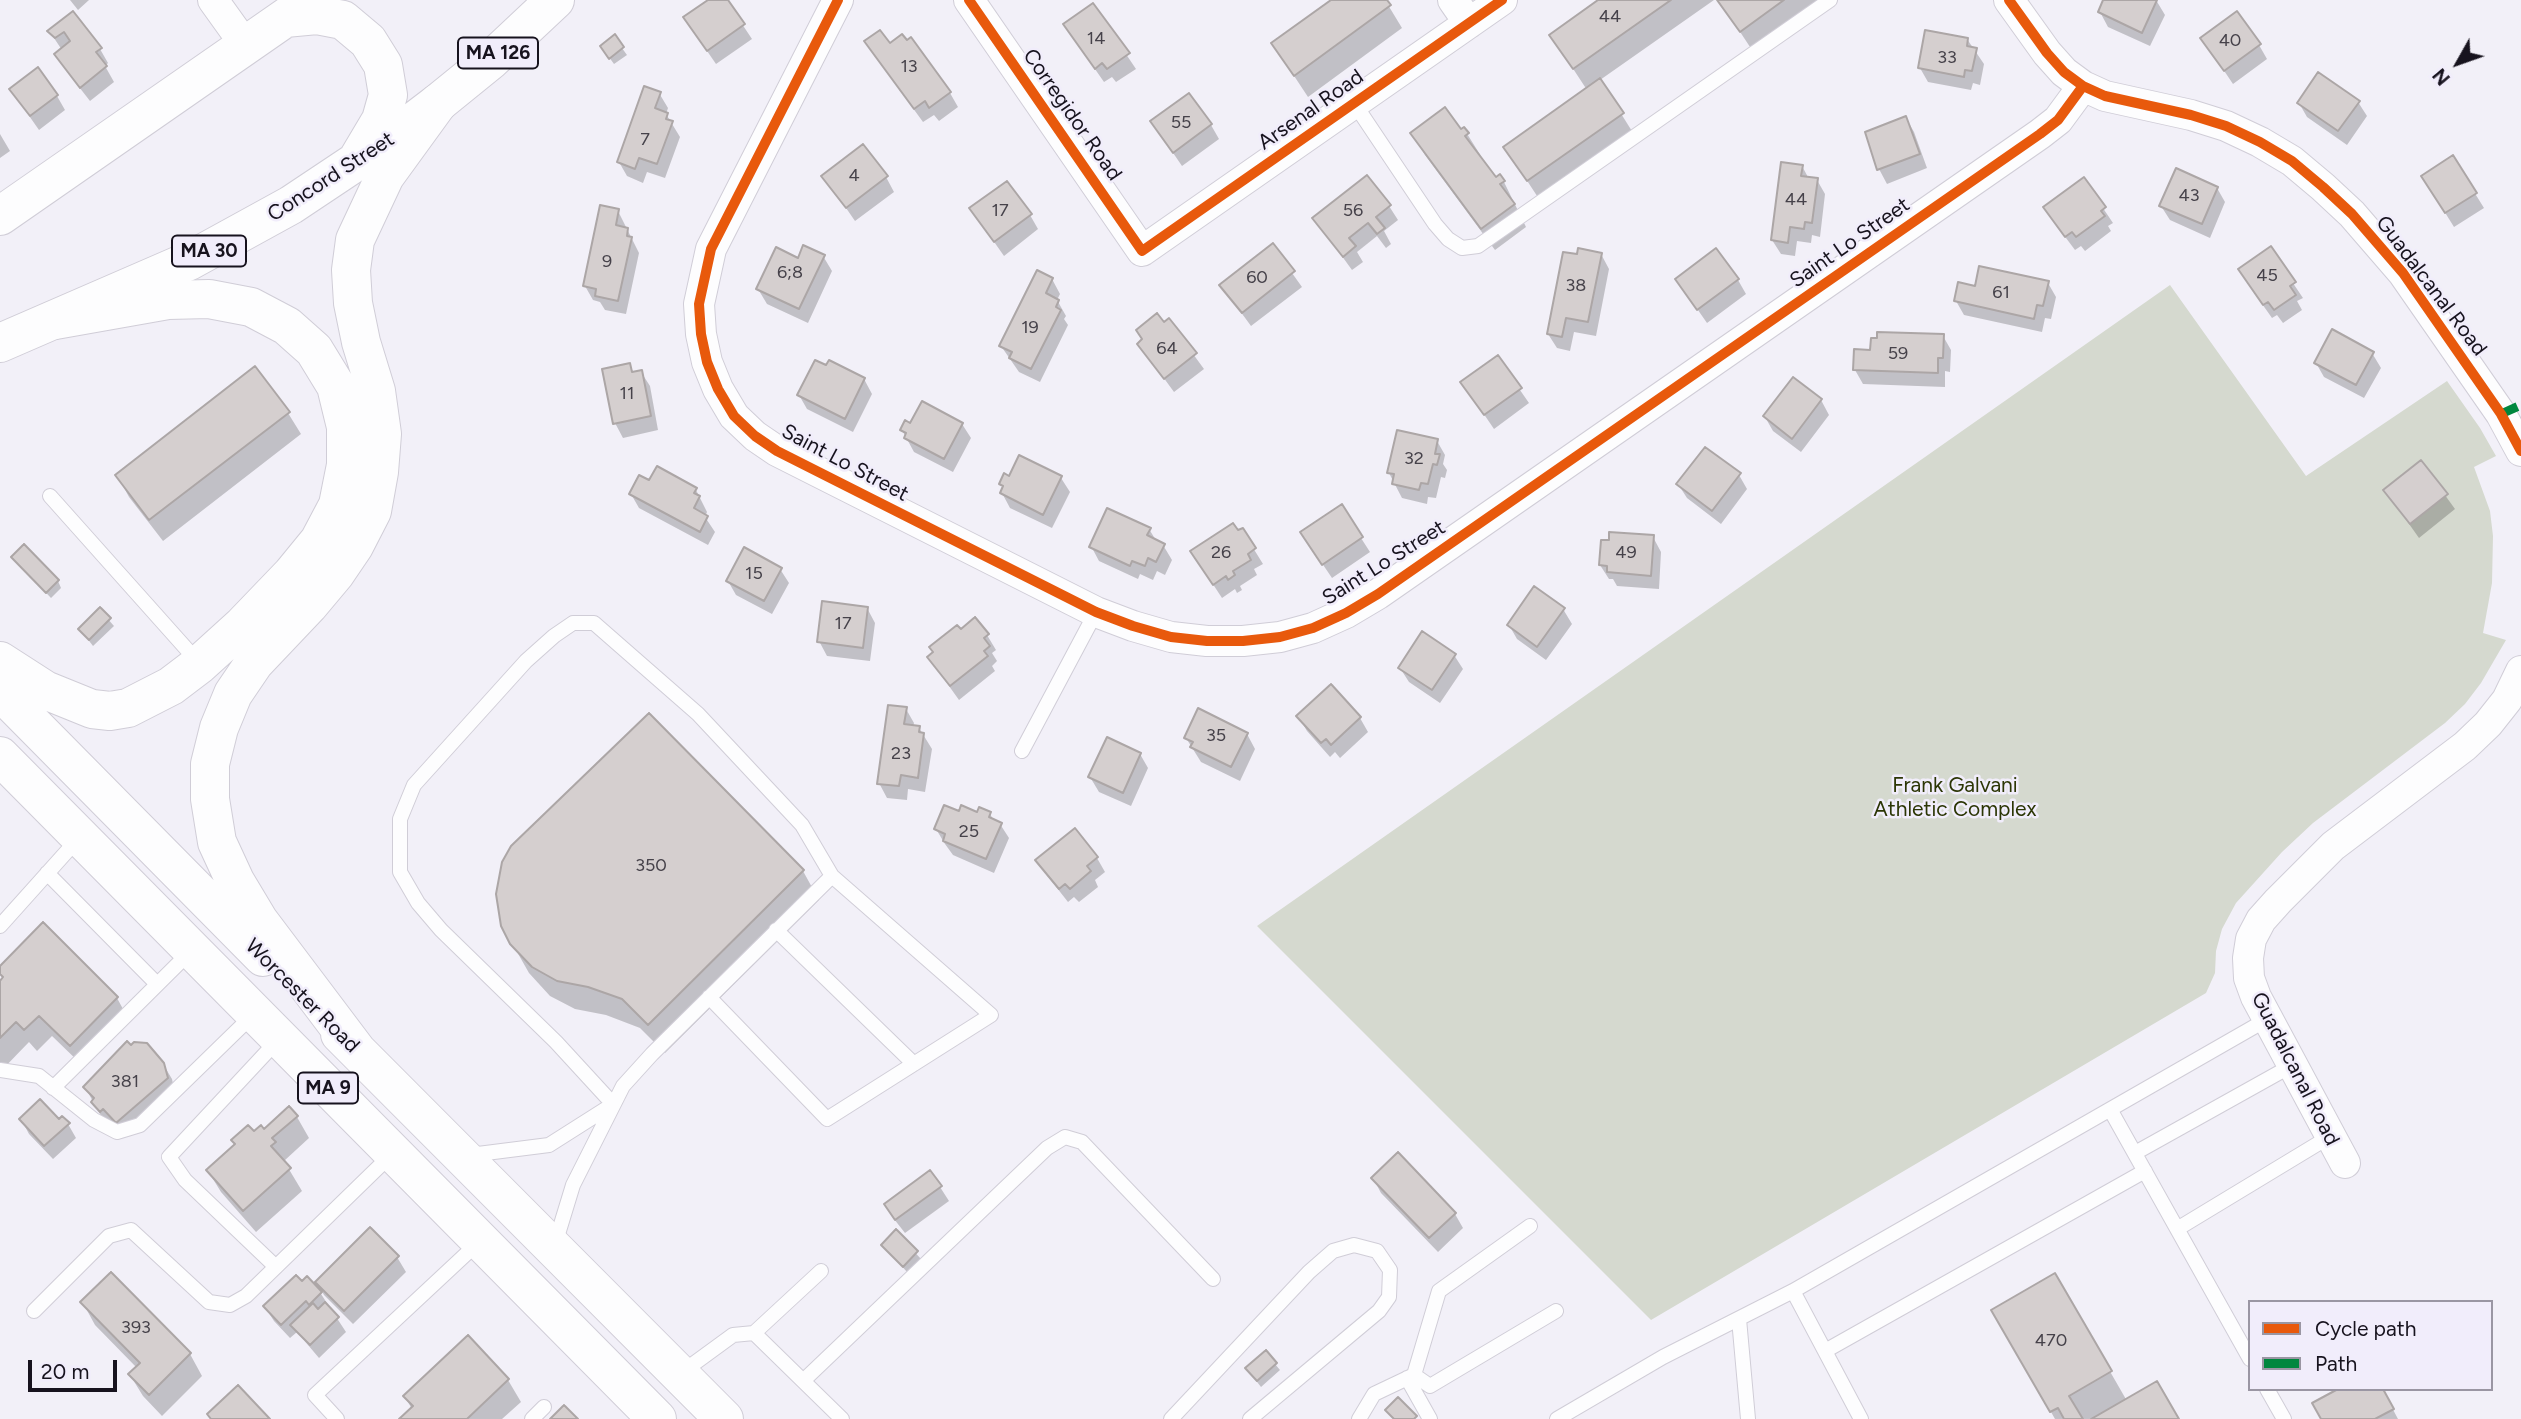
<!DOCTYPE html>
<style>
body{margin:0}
#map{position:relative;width:2521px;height:1419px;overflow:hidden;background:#f2f0f8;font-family:Figtree,sans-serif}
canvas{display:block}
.legend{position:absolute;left:2248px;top:1300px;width:245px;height:91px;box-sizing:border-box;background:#f1edfb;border:2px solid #9a96a3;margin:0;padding:9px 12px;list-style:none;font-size:21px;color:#17131e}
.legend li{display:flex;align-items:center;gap:14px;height:35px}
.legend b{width:35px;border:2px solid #9a96a3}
.north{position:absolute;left:2423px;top:28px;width:70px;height:70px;-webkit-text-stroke:5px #f1edfb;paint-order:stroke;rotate:230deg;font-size:19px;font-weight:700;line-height:28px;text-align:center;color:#17131e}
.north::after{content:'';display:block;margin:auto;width:24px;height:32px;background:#17131e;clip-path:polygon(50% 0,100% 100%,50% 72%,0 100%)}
.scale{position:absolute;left:28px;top:1360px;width:89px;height:32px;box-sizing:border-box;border:4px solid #17131e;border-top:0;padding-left:9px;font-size:21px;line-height:24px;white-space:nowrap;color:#17131e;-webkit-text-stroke:5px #f1edfb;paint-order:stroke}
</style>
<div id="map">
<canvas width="2521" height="1419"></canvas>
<ul class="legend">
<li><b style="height:9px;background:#e8590c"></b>Cycle path</li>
<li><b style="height:9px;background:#00873e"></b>Path</li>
</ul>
<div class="north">N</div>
<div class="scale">20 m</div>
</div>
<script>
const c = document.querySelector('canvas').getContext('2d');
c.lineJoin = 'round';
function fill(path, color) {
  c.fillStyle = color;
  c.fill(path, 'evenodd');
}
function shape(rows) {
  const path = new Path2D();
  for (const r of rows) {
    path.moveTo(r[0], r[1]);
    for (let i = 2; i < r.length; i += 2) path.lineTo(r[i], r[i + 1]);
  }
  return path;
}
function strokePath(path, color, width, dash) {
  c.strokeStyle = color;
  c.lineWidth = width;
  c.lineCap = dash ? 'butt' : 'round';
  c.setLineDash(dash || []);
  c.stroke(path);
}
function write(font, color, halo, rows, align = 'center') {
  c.font = font + ' Figtree,sans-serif';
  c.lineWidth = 5;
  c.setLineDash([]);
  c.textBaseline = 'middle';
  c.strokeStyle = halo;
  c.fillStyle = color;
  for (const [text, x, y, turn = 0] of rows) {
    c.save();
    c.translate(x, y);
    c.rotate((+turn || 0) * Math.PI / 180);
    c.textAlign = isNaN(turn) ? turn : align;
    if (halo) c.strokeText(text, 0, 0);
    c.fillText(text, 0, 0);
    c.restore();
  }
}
fill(shape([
 [2170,285,2306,476,2447,381,2480,428,2496,456,2474,467,2490,511,2493,536,2492,583,2483,633,2506,640,2481,683,2465,704,2445,723,2313,823,2282,852,2236,903,2222,929,2216,951,2215,973,2206,993,1651,1320,1257,926]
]), '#d5d9cf');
fill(shape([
 [70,0,89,0,78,10],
 [711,0,726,0,752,39,716,64,694,32],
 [1334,0,1385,0,1402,28,1308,97,1273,44],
 [1601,0,1714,0,1600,80,1635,136,1541,202,1505,147,1587,90,1551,35],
 [1719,0,1827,0,1754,53],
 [2105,0,2156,0,2165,15,2150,46,2108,27,2100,12],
 [1093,5,1136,69,1116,82,1112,77,1104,82,1074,39],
 [73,14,100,49,108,63,105,66,114,82,90,101,65,69,56,54,62,50,50,32],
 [614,37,627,55,614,64,606,53],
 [2202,38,2259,45,2267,59,2233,84],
 [1967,39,1984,64,1980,85,1973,83,1971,90,1928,82,1920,68],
 [890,46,950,93,958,107,939,121,934,115,923,122,875,56],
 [11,90,57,96,65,110,39,130],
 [659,93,668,108,666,114,680,137,665,178,647,172,643,183,627,176,619,162],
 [2358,102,2367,116,2347,145,2307,117,2299,103],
 [1906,118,1914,132,1927,168,1887,184,1879,169,1867,133],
 [1152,122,1211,125,1219,139,1182,166],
 [1464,129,1481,156,1479,157,1496,179,1504,182,1526,227,1495,250,1425,155,1412,133,1461,132],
 [0,134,10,151,0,158],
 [2453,158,2484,208,2454,227,2431,190],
 [1802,166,1809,179,1817,180,1825,194,1820,237,1812,235,1811,243,1797,241,1795,256,1781,254,1772,240],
 [824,176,886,177,894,192,855,221],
 [2084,180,2113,223,2108,226,2111,231,2085,251,2081,246,2075,250,2054,222],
 [2217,188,2225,202,2210,238,2170,220,2161,206],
 [1389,206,1398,220,1384,231,1391,244,1386,248,1377,236,1357,252,1363,262,1352,270,1315,219],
 [971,209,1030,215,1038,229,1004,256],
 [618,211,639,253,626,314,605,310,600,302,593,300,585,286],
 [1272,245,1302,287,1251,326,1221,285],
 [2270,249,2303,298,2297,301,2302,310,2283,323,2277,315,2272,318,2248,284],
 [1601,254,1609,269,1596,336,1574,332,1570,351,1557,348,1548,334,1578,256],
 [823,256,832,271,808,323,767,304,758,289,798,260],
 [1052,279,1060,294,1057,300,1066,316,1064,319,1068,325,1040,382,1019,372,1001,346],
 [1677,280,1738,280,1746,294,1707,323],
 [2048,283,2056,297,2051,319,2045,318,2042,332,1964,315,1956,301,1976,288],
 [1169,321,1204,369,1174,392,1139,344],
 [1943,336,1951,350,1950,372,1945,371,1945,387,1863,384,1855,370,1872,352],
 [2372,353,2381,368,2364,398,2324,377,2316,363],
 [1497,357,1529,403,1494,429,1462,382],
 [629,365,634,374,641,372,650,386,658,430,623,438,615,423],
 [864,379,872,394,853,432,807,409,799,395],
 [1821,400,1829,415,1801,452,1773,431,1765,417],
 [288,413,301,434,163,541,129,497,117,475],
 [962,424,971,438,953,472,914,452,902,430,911,425],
 [1437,441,1445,455,1443,464,1447,470,1445,478,1441,477,1436,498,1428,497,1427,504,1402,498,1389,473],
 [1020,457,1061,478,1070,492,1052,528,1010,508,1002,493,1004,489,1001,484,1009,478],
 [2421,462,2455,509,2419,538,2385,490],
 [1739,475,1747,489,1721,524,1687,498,1678,484],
 [650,483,696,490,707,512,705,517,715,532,708,545,639,508,631,494],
 [1341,507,1370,552,1332,578,1311,547],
 [1149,529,1157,542,1163,545,1172,560,1165,575,1157,571,1153,580,1140,574,1138,579,1099,561,1091,546],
 [1242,530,1263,564,1254,569,1257,575,1240,586,1242,590,1237,593,1235,589,1222,598,1201,566],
 [1653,537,1661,552,1659,589,1617,586,1613,579,1609,579,1600,565,1610,542],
 [13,558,58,581,61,588,51,598],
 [780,569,789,583,772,614,736,595,728,581],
 [867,608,875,623,870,661,827,656,819,641],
 [1563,609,1572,624,1546,660,1517,639,1509,625],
 [100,610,114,626,93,646,80,629],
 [960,631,987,635,996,650,992,653,997,661,992,666,995,671,959,700,929,658],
 [1454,655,1463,669,1440,703,1409,682,1400,668],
 [906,709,914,723,913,727,919,728,932,749,925,792,908,789,907,800,887,798,879,783],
 [1298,716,1360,718,1368,732,1340,758,1335,752,1330,757,1307,731],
 [1247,734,1255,749,1240,781,1201,762,1186,738],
 [1140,754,1148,768,1131,806,1099,792,1090,777],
 [960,813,990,814,994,821,1000,824,1009,838,994,873,953,855,945,844,936,829],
 [1097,858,1105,872,1095,880,1098,887,1079,902,1074,897,1068,902,1046,874,1038,860],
 [803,871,819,900,665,1053,640,1028,606,1015,575,1009,550,996,529,973,512,943],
 [43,925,117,998,129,1020,83,1066,52,1036,37,1051,29,1042,0,1072,0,983,3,980,0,968],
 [163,1064,172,1079,175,1093,125,1137,101,1116,85,1087],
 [297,1117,309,1138,284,1161,302,1191,256,1232,221,1192,208,1171,236,1145,254,1134],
 [21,1119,59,1121,68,1124,76,1138,53,1159,29,1134],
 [1373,1178,1455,1214,1463,1228,1438,1252,1381,1193],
 [940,1187,949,1201,905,1233,894,1219],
 [896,1232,921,1259,907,1272,883,1245],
 [397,1257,406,1272,353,1324,324,1295,317,1282],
 [111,1274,190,1354,202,1376,162,1416,143,1396,130,1375,137,1368,95,1325,83,1303],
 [2055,1276,2127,1401,2177,1419,2055,1419,1994,1311],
 [307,1279,321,1294,346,1332,319,1358,297,1332,290,1338,274,1321,265,1307],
 [468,1338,508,1380,521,1402,502,1419,402,1419,412,1409,405,1397],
 [1265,1352,1280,1370,1261,1387,1247,1369],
 [2382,1389,2398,1419,2323,1419]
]), '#0003');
const building = shape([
 [708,0,728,0,745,24,707,51,683,17,708,0],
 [1331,0,1387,0,1391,5,1294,76,1271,43,1331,0],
 [1598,0,1671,0,1573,69,1549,35,1598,0],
 [1717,0,1784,0,1740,32,1717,0],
 [2103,0,2157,0,2142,33,2098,12,2103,0],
 [1093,3,1130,53,1107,69,1102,63,1095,69,1063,24,1093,3],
 [73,11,102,48,96,52,107,66,80,88,54,54,70,41,64,32,55,38,47,31,73,11],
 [2237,11,2261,44,2224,71,2200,38,2237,11],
 [880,30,890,43,902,34,907,40,911,37,951,92,929,108,925,101,914,109,864,41,880,30],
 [1925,30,1968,38,1967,46,1977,48,1972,71,1965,70,1964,77,1918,68,1925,30],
 [615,34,624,47,609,59,600,46,615,34],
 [38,67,58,95,30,116,9,89,38,67],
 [2318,72,2360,101,2338,131,2297,103,2318,72],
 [1600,78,1624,113,1527,181,1503,147,1600,78],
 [644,86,661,92,655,108,668,113,666,119,673,121,657,164,639,158,635,169,617,162,644,86],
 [1189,93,1212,124,1173,153,1150,121,1189,93],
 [1445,107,1461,129,1464,127,1469,133,1465,136,1496,177,1500,174,1505,181,1500,184,1515,204,1481,229,1410,133,1445,107],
 [1906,116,1920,154,1877,170,1865,132,1906,116],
 [863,144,888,176,846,208,821,176,863,144],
 [2453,155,2477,193,2445,213,2421,176,2453,155],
 [1781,162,1803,165,1801,176,1818,178,1812,223,1805,222,1804,229,1790,227,1788,243,1771,240,1781,162],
 [2176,168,2218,187,2202,224,2159,206,2176,168],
 [1367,175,1391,205,1376,217,1385,228,1377,234,1368,223,1349,238,1356,246,1343,257,1312,218,1367,175],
 [2084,177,2106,207,2101,211,2105,216,2076,237,2072,232,2065,237,2043,207,2084,177],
 [1007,181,1032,214,994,242,969,208,1007,181],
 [600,205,619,209,616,225,628,228,627,236,632,237,618,301,595,296,596,289,583,286,600,205],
 [1273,243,1295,271,1242,313,1219,285,1273,243],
 [803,245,825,255,799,309,756,289,776,247,798,258,803,245],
 [2271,246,2296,282,2290,286,2296,295,2274,310,2268,302,2263,305,2238,269,2271,246],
 [1578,248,1602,253,1588,322,1566,318,1562,337,1547,334,1563,252,1577,254,1578,248],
 [1716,248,1739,279,1697,310,1675,279,1716,248],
 [1979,266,2049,281,2043,306,2037,305,2034,319,1954,301,1958,282,1975,286,1979,266],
 [1037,270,1053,278,1046,293,1059,300,1056,307,1061,310,1031,369,1009,358,1012,352,999,346,1037,270],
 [1157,313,1164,322,1169,318,1197,353,1164,379,1137,344,1142,339,1136,330,1157,313],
 [2332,329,2374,352,2356,385,2314,363,2332,329],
 [1877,332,1944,334,1943,358,1938,358,1938,373,1853,370,1854,349,1870,350,1871,338,1877,338,1877,332],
 [1498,355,1522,388,1484,415,1460,382,1498,355],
 [815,360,826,365,829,360,865,378,845,419,797,395,815,360],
 [630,363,632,372,642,370,651,416,613,424,602,369,630,363],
 [255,366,290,412,149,520,115,475,255,366],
 [1793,377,1822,399,1792,439,1763,416,1793,377],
 [922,401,963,423,944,459,904,438,906,433,900,430,905,420,910,423,922,401],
 [1397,430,1438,439,1435,454,1440,454,1437,465,1433,464,1428,484,1421,483,1419,490,1392,484,1394,474,1387,473,1397,430],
 [1705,447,1741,473,1712,511,1676,484,1705,447],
 [1019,455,1062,476,1043,515,1000,493,1003,486,999,484,1004,473,1009,476,1019,455],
 [2421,460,2448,494,2410,524,2383,490,2421,460],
 [657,466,697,488,694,493,700,496,694,508,708,516,700,532,629,494,639,475,649,480,657,466],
 [1342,504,1363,537,1322,565,1300,532,1342,504],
 [1107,508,1151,528,1147,535,1165,544,1156,562,1148,558,1145,566,1132,561,1130,566,1089,547,1107,508],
 [1233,523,1238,530,1243,528,1256,548,1248,554,1251,560,1233,571,1235,575,1228,580,1226,576,1213,585,1190,551,1233,523],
 [1609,532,1654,535,1651,576,1607,572,1607,566,1599,565,1601,540,1609,540,1609,532],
 [24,544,59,580,46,593,11,557,24,544],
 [744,547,782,568,764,601,726,581,744,547],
 [1534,586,1565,608,1537,647,1507,625,1534,586],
 [822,601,868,607,863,648,817,642,822,601],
 [100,607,111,618,89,640,78,629,100,607],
 [975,617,989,634,984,638,990,646,984,651,988,656,950,686,927,657,933,652,929,647,957,625,961,629,975,617],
 [1422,631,1456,654,1432,690,1398,668,1422,631],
 [1331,684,1361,717,1331,745,1326,739,1321,743,1296,716,1331,684],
 [888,705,907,707,904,724,920,726,919,732,924,733,918,778,901,775,899,786,877,784,888,705],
 [1198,708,1248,733,1231,767,1190,747,1193,742,1184,738,1198,708],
 [649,713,804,870,648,1025,622,999,588,987,557,981,532,967,510,944,501,926,496,894,502,862,511,846,649,713],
 [1107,737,1141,753,1123,793,1088,777,1107,737],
 [944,805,959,811,961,805,977,812,979,807,991,812,989,817,1002,823,986,859,943,841,945,834,934,829,944,805],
 [1075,828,1098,857,1087,866,1091,871,1070,889,1065,884,1059,889,1035,860,1075,828],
 [43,922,118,997,70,1046,39,1016,24,1030,16,1022,0,1038,0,981,3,977,0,974,0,966,43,922],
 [127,1041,131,1045,134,1042,147,1043,164,1063,168,1078,116,1123,103,1109,100,1112,91,1102,94,1098,83,1087,127,1041],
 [40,1099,59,1119,62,1116,70,1123,44,1146,19,1119,40,1099],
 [289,1106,298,1116,272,1138,276,1142,271,1146,291,1168,243,1211,206,1170,235,1144,231,1140,248,1125,254,1131,261,1125,264,1129,289,1106],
 [1398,1152,1456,1213,1429,1238,1371,1178,1398,1152],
 [930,1170,942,1186,895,1220,884,1204,930,1170],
 [370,1227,399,1256,344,1311,315,1282,370,1227],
 [896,1229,918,1251,903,1267,881,1245,896,1229],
 [111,1272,191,1353,149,1395,128,1374,140,1363,80,1302,111,1272],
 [2055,1273,2112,1371,2069,1396,2083,1419,2064,1419,2058,1408,2050,1412,1991,1310,2055,1273],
 [296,1275,302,1281,307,1276,322,1292,309,1305,306,1301,281,1325,263,1306,296,1275],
 [325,1302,339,1317,310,1345,290,1325,313,1303,318,1309,325,1302],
 [468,1335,509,1379,467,1419,399,1419,413,1406,403,1396,468,1335],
 [1266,1350,1277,1363,1257,1381,1245,1368,1266,1350],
 [2157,1381,2179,1419,2091,1419,2157,1381],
 [238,1385,270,1419,211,1419,207,1414,238,1385],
 [2338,1389,2383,1389,2394,1409,2375,1419,2321,1419,2312,1403,2338,1389],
 [1398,1397,1417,1416,1414,1419,1394,1419,1385,1410,1398,1397],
 [564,1405,578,1419,550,1419,564,1405]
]);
fill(building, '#d5cfcf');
strokePath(building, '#aca6a6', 2);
const lane = shape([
 [1354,103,1435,224,1448,239,1462,248,1478,246,1830,0],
 [50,496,199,663],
 [1022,751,1096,612],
 [47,873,157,984],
 [0,926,78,839],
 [776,930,914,1064],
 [0,1070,39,1076,94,1120,117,1132,140,1125,253,1015],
 [53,1088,191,951],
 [613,1104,556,1042,441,930,418,903,400,872,400,819,414,785,526,661,554,636,573,623,594,623,698,714,802,825,832,876],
 [2111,1111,2250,1359],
 [2135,1153,2291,1066],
 [470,1155,549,1145,612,1105],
 [2177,1229,2329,1137],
 [555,1244,573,1185,623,1086,652,1054,832,876,991,1015,827,1119,709,997],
 [276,1267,185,1180,169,1157,278,1040],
 [821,1271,754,1333,842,1419],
 [1793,1291,1861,1419],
 [34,1311,109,1236,131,1230,209,1302,230,1305,246,1296,392,1154],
 [1739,1319,1748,1419],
 [1825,1351,2145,1171],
 [681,1373,733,1335,754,1333],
 [1414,1375,1439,1291,1530,1226],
 [1407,1378,1430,1419],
 [803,1381,1047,1148,1065,1137,1082,1142,1213,1279],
 [2267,1389,2284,1419],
 [337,1419,315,1395,479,1242],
 [532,1419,544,1407],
 [1171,1419,1309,1272,1333,1251,1354,1245,1377,1251,1390,1270,1389,1297,1379,1311,1250,1419],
 [1359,1419,1374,1394,1414,1375,1430,1386,1556,1311],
 [1557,1419,1663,1357,1793,1291,2266,1020]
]);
const street = shape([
 [213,0,246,46],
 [838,0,711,249,699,304,701,334,707,362,718,389,734,416,755,436,777,451,1096,612,1133,626,1171,637,1207,641,1243,641,1280,637,1313,628,1346,613,1378,594,2040,134,2058,120,2083,86],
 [969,0,1142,251,1502,0],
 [1453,0,1469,23],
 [2009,0,2047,53,2064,72,2083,86,2105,96,2191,115,2226,126,2260,142,2292,161,2323,187,2352,214,2403,273,2501,414,2521,451],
 [2345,1163,2256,997,2249,978,2248,958,2251,939,2261,920,2278,901,2333,846,2465,746,2488,724,2507,700,2521,671]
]);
const primary = shape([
 [285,18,317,15,343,20,368,41,383,65,388,95,381,120,359,157],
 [0,216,311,0],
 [0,343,189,261,291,205,396,135,438,103,491,60,555,0]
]);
const highway = shape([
 [0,661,45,690,92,709,110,711,128,708,171,686,200,664,243,625,292,574,319,541,338,505,346,465,346,427,336,386,314,350,287,326,251,307,209,299,168,300,55,320],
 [0,691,263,957],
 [0,756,657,1419],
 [340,1034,724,1419],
 [357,1051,259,921,235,881,217,842,210,799,210,764,219,728,233,694,254,663,309,605,335,574,354,546,372,511,379,472,382,434,376,391,361,342,353,303,351,270,355,240,385,176,438,103]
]);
strokePath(lane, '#d0cdd7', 16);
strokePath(street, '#d0cdd7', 32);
strokePath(primary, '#d0cdd7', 40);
strokePath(highway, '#d0cdd7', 40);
strokePath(lane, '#fdfdfe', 14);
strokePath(street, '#fdfdfe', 30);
strokePath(primary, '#fdfdfe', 38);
strokePath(highway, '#fdfdfe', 38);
strokePath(shape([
 [2501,414,2521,405]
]), '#00873e', 9, [18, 9]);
strokePath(shape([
 [838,0,711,249,699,304,701,334,707,362,718,389,734,416,755,436,777,451,1096,612,1133,626,1171,637,1207,641,1243,641,1280,637,1313,628,1346,613,1378,594,2040,134,2058,120,2083,86],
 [969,0,1142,251,1502,0],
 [2009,0,2047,53,2064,72,2083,86,2105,96,2191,115,2226,126,2260,142,2292,161,2323,187,2352,214,2403,273,2501,414,2521,451]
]), '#e8590c', 10);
write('18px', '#46424a', null, [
 ["44",1610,17],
 ["14",1096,39],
 ["40",2230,41],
 ["33",1947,58],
 ["13",909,67],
 ["55",1181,123],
 ["7",645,140],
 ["4",854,176],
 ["43",2189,196],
 ["44",1796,200],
 ["17",1000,211],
 ["56",1353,211],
 ["9",607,262],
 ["6;8",790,273],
 ["45",2267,276],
 ["60",1257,278],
 ["38",1576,286],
 ["61",2001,293],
 ["19",1030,328],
 ["64",1167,349],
 ["59",1898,354],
 ["11",627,394],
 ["32",1414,459],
 ["26",1221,553],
 ["49",1626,553],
 ["15",754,574],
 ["17",843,624],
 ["35",1216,736],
 ["23",901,754],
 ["25",969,832],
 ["350",651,866],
 ["381",125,1082],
 ["393",136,1328],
 ["470",2051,1341]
]);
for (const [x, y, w] of [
 [498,53,80],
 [209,251,74],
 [328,1088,60]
]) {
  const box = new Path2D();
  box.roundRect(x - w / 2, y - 15.5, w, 31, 5);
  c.fillStyle = '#f1edfb';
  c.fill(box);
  strokePath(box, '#17131e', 2);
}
write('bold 19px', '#17131e', null, [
 ["MA 126",498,53],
 ["MA 30",209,251],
 ["MA 9",328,1088]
]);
write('21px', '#17131e', '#f1edfb', [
 ["Arsenal Road",1311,110,-35],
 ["Corregidor Road",1072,115,55],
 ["Concord Street",331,177,-33],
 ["Saint Lo Street",1850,243,-35],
 ["Guadalcanal Road",2431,286,53],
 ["Saint Lo Street",845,463,28],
 ["Saint Lo Street",1384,563,-32],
 ["Worcester Road",302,996,45],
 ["Guadalcanal Road",2295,1069,63]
]);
write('21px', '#2c3605', '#f1edfb', [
 ["Frank Galvani",1955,786],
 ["Athletic Complex",1955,810]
]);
</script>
